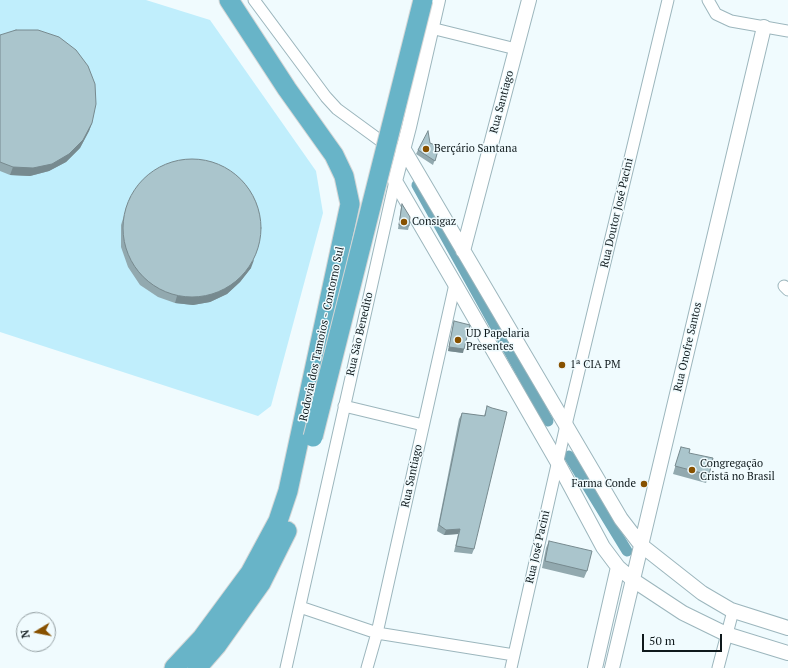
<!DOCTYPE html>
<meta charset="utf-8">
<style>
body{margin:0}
#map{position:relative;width:788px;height:668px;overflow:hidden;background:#f0fbfe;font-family:"PT Serif",serif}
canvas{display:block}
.north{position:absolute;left:16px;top:612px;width:40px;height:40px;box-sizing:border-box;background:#f0fbfe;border:1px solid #96a1a4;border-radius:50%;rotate:260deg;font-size:11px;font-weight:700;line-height:16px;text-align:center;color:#0f191c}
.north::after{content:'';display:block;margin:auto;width:14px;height:18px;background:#875100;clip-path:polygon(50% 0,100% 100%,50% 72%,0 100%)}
.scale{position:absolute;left:642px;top:634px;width:80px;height:18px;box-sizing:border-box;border:2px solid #0f191c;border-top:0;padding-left:5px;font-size:12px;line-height:14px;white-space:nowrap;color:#0f191c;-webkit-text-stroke:3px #f0fbfe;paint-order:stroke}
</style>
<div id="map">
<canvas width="788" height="668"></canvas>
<div class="north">N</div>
<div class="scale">50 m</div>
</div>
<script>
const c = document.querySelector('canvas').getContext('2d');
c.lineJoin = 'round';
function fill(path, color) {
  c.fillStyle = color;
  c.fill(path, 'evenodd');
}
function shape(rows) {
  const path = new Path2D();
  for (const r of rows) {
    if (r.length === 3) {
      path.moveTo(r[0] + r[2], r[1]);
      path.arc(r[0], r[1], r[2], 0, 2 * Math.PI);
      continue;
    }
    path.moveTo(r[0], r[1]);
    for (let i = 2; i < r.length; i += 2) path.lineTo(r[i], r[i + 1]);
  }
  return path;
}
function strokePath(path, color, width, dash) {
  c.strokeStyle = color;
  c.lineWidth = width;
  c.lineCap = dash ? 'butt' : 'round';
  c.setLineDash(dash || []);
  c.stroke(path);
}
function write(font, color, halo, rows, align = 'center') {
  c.font = font + ' "PT Serif",serif';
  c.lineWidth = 3;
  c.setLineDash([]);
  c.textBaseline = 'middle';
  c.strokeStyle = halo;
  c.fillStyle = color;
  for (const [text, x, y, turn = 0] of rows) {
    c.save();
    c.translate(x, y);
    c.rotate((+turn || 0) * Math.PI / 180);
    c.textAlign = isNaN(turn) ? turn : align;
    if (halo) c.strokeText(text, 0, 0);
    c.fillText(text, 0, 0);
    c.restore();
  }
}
fill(shape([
 [0,0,146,0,210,20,316,171,323,213,271,406,258,416,0,332]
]), '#c0eefc');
strokePath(shape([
 [417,185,548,421],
 [569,456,627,551]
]), '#71aaba', 11);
const minor = shape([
 [254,0,326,97,337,109,389,147],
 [708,0,716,14,731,21,788,31],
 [431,28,516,49],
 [784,286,788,290],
 [344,406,423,425],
 [300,607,377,633,514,655],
 [286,668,395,181],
 [367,668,377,633,455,284],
 [511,668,566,425,668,0],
 [718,668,733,611]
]);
const tertiary = shape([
 [438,0,409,127,395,181,455,284,558,463,603,547,618,567,633,580,683,613,726,634,788,653],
 [403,148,621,519,641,545,702,593,731,610,788,628],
 [463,251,529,0],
 [595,668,618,567],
 [612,668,764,27]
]);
const trunk = shape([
 [174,668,202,638,250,573,278,521,288,491,350,204,344,176,334,155,287,89,229,0],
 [197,668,217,645,261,583,287,531]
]);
strokePath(minor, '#9cb6bd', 13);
strokePath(tertiary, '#9cb6bd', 16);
strokePath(trunk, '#d4d6d6', 21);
strokePath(minor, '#fff', 11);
strokePath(tertiary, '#fff', 14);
strokePath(trunk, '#68b4c8', 19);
const trunkBridge = shape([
 [313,437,423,0]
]);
strokePath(trunkBridge, '#d4d6d6', 21, []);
strokePath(trunkBridge, '#68b4c8', 19);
fill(shape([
 [0,35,92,123,89,131,80,148,66,162,49,171,30,176,10,175,0,171],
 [430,143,439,147,433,165,416,154,418,150],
 [130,197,251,268,240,282,227,294,210,302,193,305,175,303,158,297,140,285,128,267,121,247,121,225],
 [402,204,409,226,408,230,398,229,401,208],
 [454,321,463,353,448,351,453,325],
 [487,406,474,549,472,554,454,552,458,534,444,535,437,531,459,419,462,413,484,416],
 [681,447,689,453,709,475,706,483,673,474],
 [549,541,587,571,584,578,542,568,546,548]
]), '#92a9af');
fill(shape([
 [92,123,89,131,80,148,66,162,49,171,30,176,10,175,13,167],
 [254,260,251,268,240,282,227,294,210,302,193,305,175,303,177,296],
 [449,347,464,349,463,353,448,351],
 [460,529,458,534,444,535,446,530]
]), '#778a8f');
const building = shape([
 [16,30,38,30,59,37,76,50,88,66,95,84,96,104,92,123,83,140,69,154,52,164,33,168,13,167,0,162,0,35,16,30],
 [428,131,430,143,439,147,435,161,418,150,428,131],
 [192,228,69],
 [402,204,410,217,409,226,399,225,402,204],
 [454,321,470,325,464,349,449,347,454,321],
 [487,406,492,408,507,412,474,549,456,546,460,529,446,530,439,525,462,413,485,416,487,406],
 [681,447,690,449,689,453,713,458,709,475,675,466,681,447],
 [549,541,592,551,587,571,545,561,549,541]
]);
fill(building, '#aac5cc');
strokePath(building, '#778a8f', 1);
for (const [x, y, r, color] of [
 [426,149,4,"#875100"],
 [404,222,4,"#875100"],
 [458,340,4,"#875100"],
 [562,365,4,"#875100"],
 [692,470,4,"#875100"],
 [644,484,4,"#875100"]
]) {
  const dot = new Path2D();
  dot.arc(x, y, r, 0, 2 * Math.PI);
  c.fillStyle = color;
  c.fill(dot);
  strokePath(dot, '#f0fbfe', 1.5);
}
write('11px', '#0f191c', '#f0fbfe', [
 ["Rua Santiago",502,102,-75],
 ["Rua Doutor José Pacini",617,213,-77],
 ["Rodovia dos Tamoios - Contorno Sul",322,334,-78],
 ["Rua São Benedito",360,334,-77],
 ["Rua Onofre Santos",688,347,-77],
 ["Rua Santiago",412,476,-78],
 ["Rua José Pacini",538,547,-77]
]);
write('11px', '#0f191c', '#f0fbfe', [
 ["Berçário Santana",434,149],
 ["Consigaz",412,222],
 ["UD Papelaria",466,334],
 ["Presentes",466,347],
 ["1ª CIA PM",570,365],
 ["Congregação",700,464],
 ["Cristã no Brasil",700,477],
 ["Farma Conde",636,484,"right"]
], 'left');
</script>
